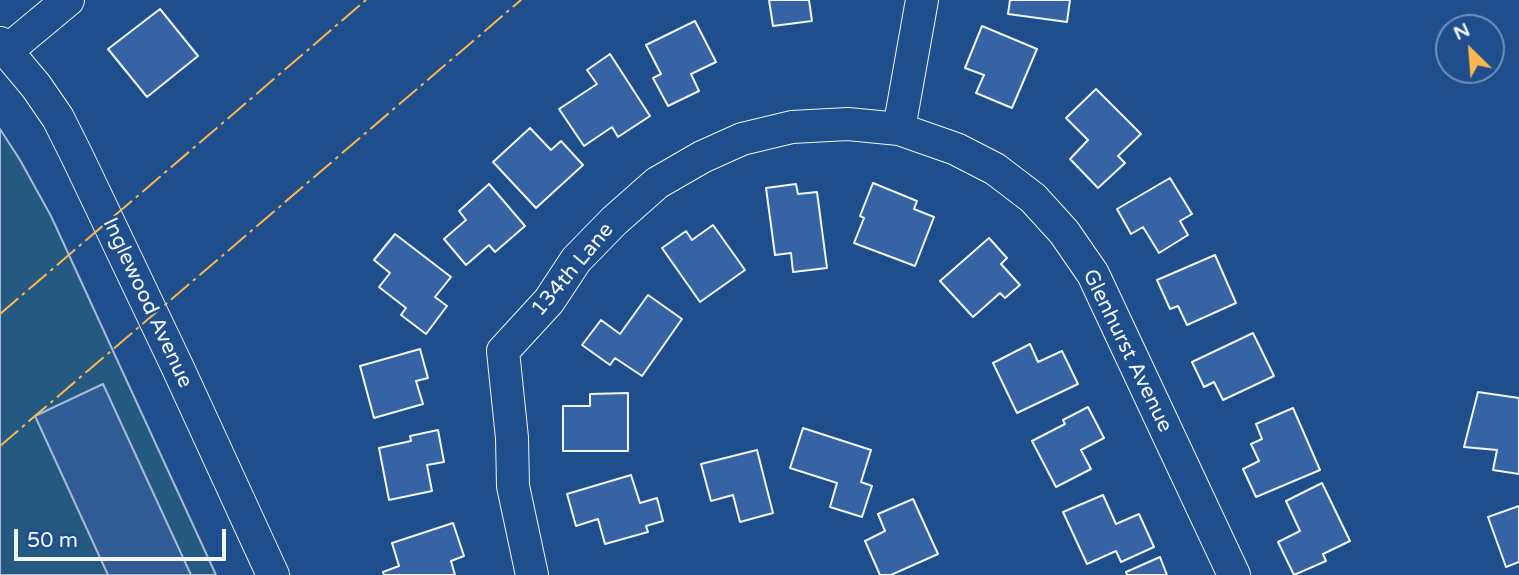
<!DOCTYPE html>
<style>
body{margin:0}
#map{position:relative;width:1519px;height:575px;overflow:hidden;background:#1f4e8c;font-family:"Varela Round",sans-serif}
canvas{display:block}
.north{position:absolute;left:1435px;top:14px;width:70px;height:70px;box-sizing:border-box;background:#1f4e8c;border:2px solid #7391ba;border-radius:50%;rotate:335deg;font-size:19px;font-weight:700;line-height:28px;text-align:center;color:#f2f6ff}
.north::after{content:'';display:block;margin:auto;width:24px;height:32px;background:#ffb74d;clip-path:polygon(50% 0,100% 100%,50% 72%,0 100%)}
.scale{position:absolute;left:14px;top:529px;width:212px;height:32px;box-sizing:border-box;border:4px solid #f2f6ff;border-top:0;padding-left:9px;font-size:21px;line-height:24px;white-space:nowrap;color:#f2f6ff;-webkit-text-stroke:5px #1f4e8c;paint-order:stroke}
</style>
<div id="map">
<canvas width="1519" height="575"></canvas>
<div class="north">N</div>
<div class="scale">50 m</div>
</div>
<script>
const c = document.querySelector('canvas').getContext('2d');
c.lineJoin = 'round';
function fill(path, color) {
  c.fillStyle = color;
  c.fill(path, 'evenodd');
}
function shape(rows) {
  const path = new Path2D();
  for (const r of rows) {
    path.moveTo(r[0], r[1]);
    for (let i = 2; i < r.length; i += 2) path.lineTo(r[i], r[i + 1]);
  }
  return path;
}
function strokePath(path, color, width, dash) {
  c.strokeStyle = color;
  c.lineWidth = width;
  c.lineCap = dash ? 'butt' : 'round';
  c.setLineDash(dash || []);
  c.stroke(path);
}
function write(font, color, halo, rows, align = 'center') {
  c.font = font + ' "Varela Round",sans-serif';
  c.lineWidth = 5;
  c.setLineDash([]);
  c.textBaseline = 'middle';
  c.strokeStyle = halo;
  c.fillStyle = color;
  for (const [text, x, y, turn = 0] of rows) {
    c.save();
    c.translate(x, y);
    c.rotate((+turn || 0) * Math.PI / 180);
    c.textAlign = isNaN(turn) ? turn : align;
    if (halo) c.strokeText(text, 0, 0);
    c.fillText(text, 0, 0);
    c.restore();
  }
}
const green = shape([
 [0,129,20,160,51,216,216,575,0,575,0,129]
]);
fill(green, '#245a82');
strokePath(green, '#a8bbd7', 2);
const parking = shape([
 [103,384,191,575,108,575,35,416,103,384]
]);
fill(parking, '#305b95');
strokePath(parking, '#a8bbd7', 2);
const building = shape([
 [769,0,809,0,812,21,773,26,769,0],
 [1010,0,1070,0,1067,22,1008,14,1010,0],
 [160,9,198,56,147,97,108,49,160,9],
 [695,21,716,62,691,74,699,91,668,106,653,78,661,74,646,45,695,21],
 [982,26,1037,49,1012,108,976,93,984,75,965,68,982,26],
 [610,54,650,116,618,137,612,127,584,146,559,109,597,84,587,70,610,54],
 [1096,89,1141,134,1118,156,1125,163,1098,188,1070,159,1088,140,1066,118,1096,89],
 [530,128,551,150,561,141,583,165,536,208,493,162,530,128],
 [1170,178,1192,214,1180,221,1188,235,1159,253,1143,227,1131,234,1117,209,1170,178],
 [873,183,917,201,914,209,934,217,915,266,854,243,864,218,860,216,873,183],
 [489,184,525,226,495,252,489,245,466,265,444,239,466,220,459,211,489,184],
 [796,184,798,194,817,192,827,268,793,272,791,253,775,255,766,188,796,184],
 [713,225,745,270,700,302,662,248,686,231,692,240,713,225],
 [395,234,451,277,435,297,447,306,426,334,401,315,406,308,379,287,390,273,374,260,395,234],
 [989,238,1007,258,1001,264,1020,285,1005,298,1000,293,973,317,940,281,989,238],
 [1215,255,1236,303,1187,325,1178,306,1170,309,1157,280,1215,255],
 [648,295,682,319,642,376,615,358,610,365,582,345,601,320,620,334,648,295],
 [1253,333,1274,376,1223,400,1214,382,1204,387,1192,362,1253,333],
 [1030,344,1038,362,1062,351,1078,384,1017,413,993,363,1030,344],
 [420,349,428,378,416,381,423,404,374,418,360,366,420,349],
 [1478,392,1519,398,1519,474,1493,470,1497,450,1464,447,1478,392],
 [628,393,628,451,563,451,563,406,590,406,590,394,628,393],
 [1088,407,1104,438,1081,450,1091,469,1056,487,1032,441,1065,424,1063,420,1088,407],
 [1293,408,1320,470,1256,497,1243,469,1259,461,1251,444,1262,439,1256,424,1293,408],
 [803,428,871,450,861,482,872,486,862,517,830,507,837,483,790,468,803,428],
 [438,430,444,462,427,465,432,491,389,500,379,448,411,441,410,436,438,430],
 [757,450,773,513,740,522,733,495,711,501,701,464,757,450],
 [631,475,640,503,657,498,663,521,646,526,648,532,605,544,598,519,576,526,567,494,631,475],
 [1322,483,1350,541,1323,554,1326,561,1294,575,1278,542,1300,531,1286,501,1322,483],
 [1103,495,1116,524,1139,514,1154,547,1121,562,1116,551,1087,564,1063,512,1103,495],
 [913,499,938,554,891,575,880,575,865,541,885,531,878,514,913,499],
 [1519,506,1519,562,1506,567,1488,517,1519,506],
 [453,523,464,556,451,561,455,575,384,575,383,572,399,566,392,543,453,523],
 [1160,557,1167,575,1127,575,1126,572,1160,557]
]);
fill(building, '#3563a3');
strokePath(building, '#f2f6ff', 2);
const minor = shape([
 [0,43,36,86,58,118,77,156,177,366,273,575],
 [8,50,68,0],
 [899,129,922,0],
 [532,575,513,486,512,438,503,351,549,301,576,260,614,221,657,183,702,157,742,139,792,127,848,124,899,129,956,149,995,169,1033,198,1064,232,1093,274,1234,575]
]);
strokePath(minor, '#f2f6ff', 34);
strokePath(minor, '#1f4e8c', 32);
strokePath(shape([
 [0,314,366,0],
 [0,446,521,0]
]), '#ffb74d', 2, [24, 5, 3.5, 5]);
write('21px', '#f2f6ff', '#1f4e8c', [
 ["134th Lane",573,270,-50],
 ["Inglewood Avenue",147,303,65],
 ["Glenhurst Avenue",1127,351,64]
]);
</script>
